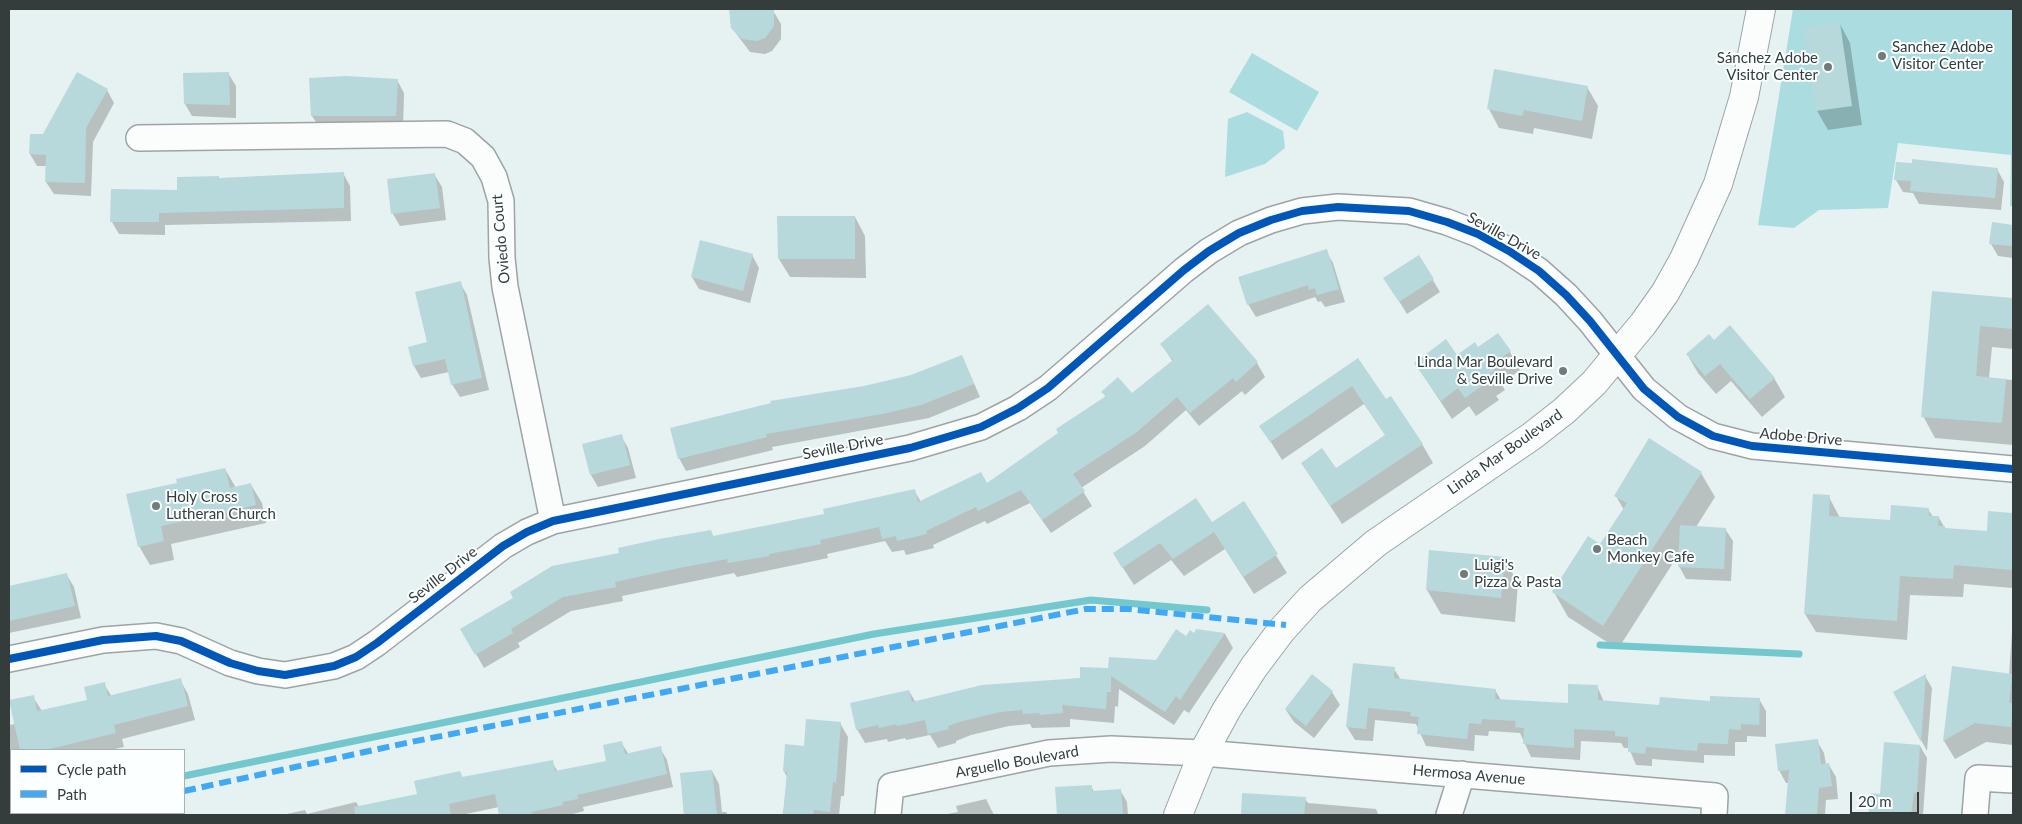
<!DOCTYPE html>
<meta charset="utf-8">
<style>
body{margin:0}
#map{position:relative;width:2022px;height:824px;overflow:hidden;background:#e6f1f1;font-family:Lato,sans-serif}
canvas{display:block}
.frame{position:absolute;inset:0;border:10px solid #343c3c;pointer-events:none}
.legend{position:absolute;left:10px;top:749px;width:175px;height:65px;box-sizing:border-box;background:#fbffff;border:1px solid #abb1b1;margin:0;padding:6px 9px;list-style:none;font-size:15px;color:#343c3c}
.legend li{display:flex;align-items:center;gap:10px;height:25px}
.legend b{width:25px;border:1px solid #abb1b1}
.scale{position:absolute;left:1850px;top:792px;width:69px;height:22px;box-sizing:border-box;border:2px solid #343c3c;border-top:0;padding-left:6px;font-size:15px;line-height:18px;white-space:nowrap;color:#343c3c;-webkit-text-stroke:4px #fbffff;paint-order:stroke}
</style>
<div id="map">
<canvas width="2022" height="824"></canvas>
<div class="frame"></div>
<ul class="legend">
<li><b style="height:6px;background:#0057b8"></b>Cycle path</li>
<li><b style="height:6px;background:#3fa9f5"></b>Path</li>
</ul>
<div class="scale">20 m</div>
</div>
<script>
const c = document.querySelector('canvas').getContext('2d');
c.lineJoin = 'round';
function fill(path, color) {
  c.fillStyle = color;
  c.fill(path, 'evenodd');
}
function shape(rows) {
  const path = new Path2D();
  for (const r of rows) {
    path.moveTo(r[0], r[1]);
    for (let i = 2; i < r.length; i += 2) path.lineTo(r[i], r[i + 1]);
  }
  return path;
}
function strokePath(path, color, width, dash) {
  c.strokeStyle = color;
  c.lineWidth = width;
  c.lineCap = dash ? 'butt' : 'round';
  c.setLineDash(dash || []);
  c.stroke(path);
}
function write(font, color, halo, rows, align = 'center') {
  c.font = font + ' Lato,sans-serif';
  c.lineWidth = 4;
  c.setLineDash([]);
  c.textBaseline = 'middle';
  c.strokeStyle = halo;
  c.fillStyle = color;
  for (const [text, x, y, turn = 0] of rows) {
    c.save();
    c.translate(x, y);
    c.rotate((+turn || 0) * Math.PI / 180);
    c.textAlign = isNaN(turn) ? turn : align;
    if (halo) c.strokeText(text, 0, 0);
    c.fillText(text, 0, 0);
    c.restore();
  }
}
fill(shape([
 [1793,9,2013,9,2013,206,2010,206,2011,155,1898,143,1888,208,1819,210,1794,228,1758,225],
 [1252,53,1319,92,1297,131,1229,92],
 [1247,112,1283,131,1285,148,1265,164,1225,177,1228,119]
]), '#abdde0');
fill(shape([
 [733,9,772,9,781,24,781,39,772,51,765,54,750,52,732,28,730,21],
 [1840,24,1850,43,1862,125,1828,130,1817,111,1805,29],
 [228,73,236,86,236,118,192,116,185,104],
 [397,80,404,93,403,129,320,128,312,116],
 [1587,87,1598,106,1592,139,1534,128,1533,134,1499,128,1489,109],
 [107,90,114,103,93,142,91,196,54,194,46,182,47,166,37,166,30,154,44,135],
 [1997,169,2004,182,2001,210,1919,204,1913,193,1903,192,1896,180],
 [343,173,350,186,351,221,165,225,165,235,119,234,112,222,178,191,220,180],
 [434,174,442,187,446,220,400,226,393,214,388,180],
 [855,217,865,236,866,278,790,277,779,259],
 [1993,224,2013,226,2013,258,1998,256,1991,244],
 [1326,251,1333,263,1345,302,1325,307,1321,301,1318,302,1315,297,1256,317,1248,304],
 [752,255,759,268,750,303,699,289,692,277],
 [1419,257,1440,292,1407,314,1392,290],
 [460,283,467,295,489,390,460,397,452,384,449,372,421,378,414,366,429,343],
 [1933,293,2013,300,2013,349,1992,347,1989,378,2013,380,2013,445,1935,438,1923,416],
 [1208,306,1257,363,1265,377,1245,395,1242,391,1199,426,1186,410,1145,446,1081,488,1092,506,1051,533,1030,503,987,524,985,521,933,545,934,548,906,555,904,550,892,552,885,541,827,554,828,558,737,577,734,573,622,596,623,601,571,611,518,643,520,647,484,668,462,629,621,554,711,532,714,537,825,515,914,490,921,502,987,484,1060,434,1106,398,1103,392,1132,395,1173,362,1162,345],
 [1714,342,1774,378,1785,397,1762,417,1731,381,1716,394,1698,373,1687,354],
 [1478,348,1510,352,1520,370,1501,384,1505,390,1496,396,1499,400,1476,416,1469,406,1452,419,1415,363,1457,357],
 [962,356,980,397,929,418,772,447,773,450,686,471,679,458,864,387,911,376],
 [1358,360,1386,400,1422,444,1433,463,1342,524,1302,463,1335,470,1386,436,1364,404,1282,460,1261,426],
 [621,436,628,448,636,478,598,487,591,475],
 [225,469,236,488,251,485,262,503,266,523,171,544,174,560,150,565,139,546,179,484],
 [1701,473,1715,497,1696,527,1725,529,1733,541,1731,581,1686,579,1679,566,1680,552,1618,649,1568,617,1554,592,1601,546,1624,510,1616,496],
 [1829,497,1840,518,1891,521,1928,509,1933,517,1939,518,1946,530,1988,533,1990,513,2013,515,2013,588,1964,584,1963,597,1910,595,1907,640,1816,632,1805,614],
 [1243,503,1287,573,1254,594,1225,549,1184,576,1171,560,1134,585,1114,554,1212,524],
 [1504,558,1518,583,1515,622,1441,614,1427,590],
 [66,574,74,587,81,618,9,633,9,587],
 [2013,618,2013,745,1986,742,1955,759,1944,741,1953,667,2009,675],
 [1197,630,1225,634,1233,648,1189,713,1184,710,1174,725,1119,689,1118,707,1115,706,1114,723,1070,719,1070,727,1032,728,1030,724,1009,726,971,735,956,741,956,743,938,748,930,735,906,740,905,738,888,742,887,739,865,743,857,729,909,691,916,703,1081,679,1109,670,1156,662,1194,635],
 [1394,669,1401,680,1495,690,1501,700,1569,704,1597,686,1604,702,1661,706,1759,699,1766,711,1766,737,1747,736,1747,742,1735,742,1735,756,1704,755,1704,763,1652,759,1652,766,1636,765,1629,748,1624,748,1621,743,1581,741,1580,760,1531,757,1520,733,1489,731,1488,736,1475,735,1474,751,1426,746,1416,724,1375,720,1373,741,1355,740,1347,727],
 [1312,676,1332,692,1340,705,1314,738,1294,722,1286,710],
 [1925,676,1932,688,1927,751,1895,692],
 [180,680,188,694,195,720,122,739,124,747,110,750,11,750,11,772,9,772,9,725,15,724,33,697,42,711,88,701,104,684,112,697],
 [840,723,848,737,844,796,841,796,839,815,783,815,787,777,784,771,805,748],
 [1817,741,1824,753,1826,765,1829,765,1836,777,1838,799,1826,800,1825,815,1786,815,1789,783,1786,783,1779,770],
 [621,742,629,755,660,748,667,760,673,787,583,807,584,811,569,815,501,815,499,807,461,815,282,815,305,810,307,814,356,802,359,807,419,795,460,772,463,778,552,762,558,772,608,762],
 [1920,746,1927,758,1923,815,1870,815,1872,794,1881,796],
 [712,771,719,784,722,812,726,812,728,815,684,815,682,774],
 [1091,786,1094,792,1120,790,1127,802,1128,815,1058,815,1057,788],
 [1243,794,1305,799,1308,803,1376,809,1378,814,1395,815,1242,815],
 [986,799,994,815,942,815,958,812,956,806]
]), '#0003');
strokePath(shape([
 [1600,645,1799,654],
 [184,776,874,634,1091,600,1207,610],
 [9,812,11,812]
]), '#73c8cd', 7);
fill(shape([
 [729,9,774,9,774,26,765,38,757,41,742,39,731,28],
 [1840,23,1852,106,1816,111,1804,28],
 [1494,69,1588,86,1582,121,1524,110,1522,116,1487,109],
 [77,72,108,89,86,128,85,183,45,182,46,155,29,154,30,134,43,134],
 [229,72,230,105,184,104,183,73],
 [346,76,398,79,396,116,311,116,309,78],
 [1912,159,1998,168,1995,198,1910,191,1911,181,1894,180,1896,162,1912,163],
 [344,172,344,208,159,213,159,222,110,222,111,189,177,190,177,177,219,176,219,178],
 [435,173,440,208,391,214,387,179],
 [777,216,855,216,855,259,778,259],
 [1992,222,2013,225,2013,246,1989,244],
 [700,240,753,254,743,291,691,277],
 [1327,249,1339,289,1317,295,1315,288,1309,290,1308,285,1247,305,1238,277],
 [1419,255,1434,279,1399,302,1383,278],
 [461,281,482,378,451,385,445,359,413,366,408,347,427,342,415,292],
 [1932,291,2013,298,2013,329,1980,326,1976,376,2006,379,2002,423,1921,417],
 [1208,304,1258,362,1236,382,1233,378,1190,413,1177,397,1137,432,1073,474,1085,491,1042,520,1021,490,978,511,976,507,926,531,927,534,897,541,896,536,882,539,879,527,820,540,821,544,769,554,769,556,728,563,727,559,679,568,615,582,616,587,563,597,511,629,513,633,475,655,460,629,513,598,510,592,552,566,619,553,618,548,659,539,711,530,713,536,824,514,823,509,915,489,918,502,981,472,987,483,1058,433,1056,429,1106,396,1101,392,1118,377,1132,393,1173,360,1160,344],
 [1730,325,1775,378,1750,399,1720,364,1705,376,1686,354,1709,334,1714,340],
 [1498,333,1511,351,1491,365,1495,370,1486,377,1489,381,1465,398,1458,388,1441,401,1414,363,1446,339,1457,355,1475,342,1478,347],
 [962,355,974,384,921,405,882,414,766,434,767,437,678,459,670,428,771,403,770,401,864,386,911,375],
 [1358,358,1386,399,1391,396,1423,444,1330,506,1301,463,1322,448,1336,468,1385,435,1352,386,1270,442,1259,426],
 [622,434,630,465,590,475,582,444],
 [1649,438,1702,472,1603,626,1552,592,1588,536,1600,544,1627,503,1614,496],
 [225,468,230,488,251,483,256,505,161,526,164,541,138,547,126,494,177,483,176,479],
 [1813,494,1830,495,1829,516,1890,520,1891,505,1929,508,1929,516,1939,516,1938,526,1945,526,1945,528,1987,531,1988,511,2012,513,2013,570,1954,565,1953,579,1900,576,1897,621,1804,614],
 [1196,498,1212,522,1244,501,1278,554,1243,577,1214,532,1173,559,1160,543,1122,568,1113,553],
 [1680,525,1726,528,1724,569,1678,567],
 [1429,550,1505,557,1501,598,1426,590],
 [67,573,75,606,9,621,9,586],
 [1176,629,1186,636,1190,630,1194,633,1196,629,1225,633,1180,700,1176,696,1165,712,1111,676,1111,692,1107,692,1106,709,1062,705,1063,713,1039,715,1040,713,1023,714,1022,710,1000,712,963,721,948,726,949,729,928,734,925,720,897,726,896,724,879,728,878,725,856,730,850,703,909,690,912,702,982,685,1080,678,1080,667,1108,668,1109,657,1156,660],
 [1353,663,1395,667,1394,678,1496,689,1495,699,1568,703,1568,684,1598,685,1598,700,1659,705,1660,697,1710,701,1710,696,1760,698,1759,725,1741,724,1741,730,1729,729,1728,744,1698,743,1697,751,1646,747,1645,754,1628,752,1628,737,1615,736,1615,731,1574,729,1574,748,1523,744,1524,728,1515,727,1516,721,1482,719,1481,724,1469,723,1467,739,1417,734,1419,717,1410,716,1411,712,1368,708,1366,729,1346,727],
 [1952,666,2012,674,2009,703,2013,703,2011,727,1975,723,1943,741],
 [1312,674,1333,691,1306,726,1285,709],
 [1926,674,1921,742,1893,692],
 [181,678,188,706,114,725,116,733,45,750,20,750,9,700,34,695,37,711,87,700,84,687,105,682,108,696],
 [806,719,841,722,836,783,833,782,830,812,814,810,813,815,783,815,787,772,783,771,785,744,804,746],
 [1818,739,1821,764,1829,763,1832,786,1819,788,1817,815,1785,815,1789,770,1778,771,1775,744],
 [622,741,625,754,661,746,667,774,577,795,578,799,562,802,563,805,531,812,532,815,499,815,495,794,449,804,451,815,355,815,354,807,417,794,414,781,460,771,462,777,553,760,555,771,606,761,603,745],
 [1884,742,1920,745,1917,793,1914,793,1911,815,1868,815,1871,793,1880,794],
 [712,770,717,815,684,815,680,773],
 [1092,785,1092,791,1121,789,1123,815,1057,815,1055,787],
 [1242,793,1306,797,1304,815,1241,815]
]), '#b7d9db');
const minor = shape([
 [139,138,447,134,465,141,483,157,494,177,501,201,502,258,505,287,553,521],
 [9,659,103,640,156,636,181,641,230,663,258,671,285,675,334,666,356,657,377,643,503,546,527,532,553,521,910,448,981,427,1018,408,1048,388,1184,270,1209,251,1239,233,1271,220,1302,211,1338,207,1409,211,1447,222,1478,234,1509,251,1539,271,1566,295,1590,321,1644,389,1678,417,1713,436,1752,446,2013,469],
 [888,815,891,786,1049,753,1111,749,1203,753,1715,796,1714,815],
 [1449,815,1462,774],
 [1975,815,1978,778,2013,780]
]);
const tertiary = shape([
 [1178,815,1203,753,1227,709,1254,667,1281,631,1310,599,1376,543,1532,436,1564,411,1594,383,1643,324,1665,293,1684,259,1718,184,1744,97,1761,9]
]);
strokePath(minor, '#9ca4a5', 28);
strokePath(tertiary, '#9ca4a5', 30);
strokePath(minor, '#fbfdfd', 25);
strokePath(tertiary, '#fbfdfd', 28);
strokePath(shape([
 [184,791,411,742,1086,609,1128,609,1286,625],
 [72,815,84,813]
]), '#3fa9f5', 6, [12, 6]);
strokePath(shape([
 [9,659,103,640,156,636,181,641,230,663,258,671,285,675,334,666,356,657,377,643,503,546,527,532,553,521,910,448,981,427,1018,408,1048,388,1184,270,1209,251,1239,233,1271,220,1302,211,1338,207,1409,211,1447,222,1478,234,1509,251,1539,271,1566,295,1590,321,1644,389,1678,417,1713,436,1752,446,2013,469]
]), '#0057b8', 8);
for (const [x, y, r, color] of [
 [1882,56,5,"#727b7b"],
 [1828,67,5,"#727b7b"],
 [1563,371,5,"#727b7b"],
 [156,506,5,"#727b7b"],
 [1597,549,5,"#727b7b"],
 [1464,574,5,"#727b7b"]
]) {
  const dot = new Path2D();
  dot.arc(x, y, r, 0, 2 * Math.PI);
  c.fillStyle = color;
  c.fill(dot);
  strokePath(dot, '#fbffff', 2);
}
write('15px', '#343c3c', '#fbffff', [
 ["Sanchez Adobe",1892,47],
 ["Visitor Center",1892,64],
 ["Sánchez Adobe",1818,58,"right"],
 ["Visitor Center",1818,75,"right"],
 ["Linda Mar Boulevard",1553,362,"right"],
 ["& Seville Drive",1553,379,"right"],
 ["Holy Cross",166,497],
 ["Lutheran Church",166,514],
 ["Beach",1607,540],
 ["Monkey Cafe",1607,557],
 ["Luigi's",1474,565],
 ["Pizza & Pasta",1474,582]
], 'left');
write('15px', '#343c3c', '#fbffff', [
 ["Seville Drive",1504,236,29],
 ["Oviedo Court",501,239,-95],
 ["Adobe Drive",1801,437,5],
 ["Seville Drive",843,447,-11],
 ["Linda Mar Boulevard",1505,452,-35],
 ["Seville Drive",443,575,-38],
 ["Arguello Boulevard",1017,762,-10],
 ["Hermosa Avenue",1469,775,5]
]);
</script>
